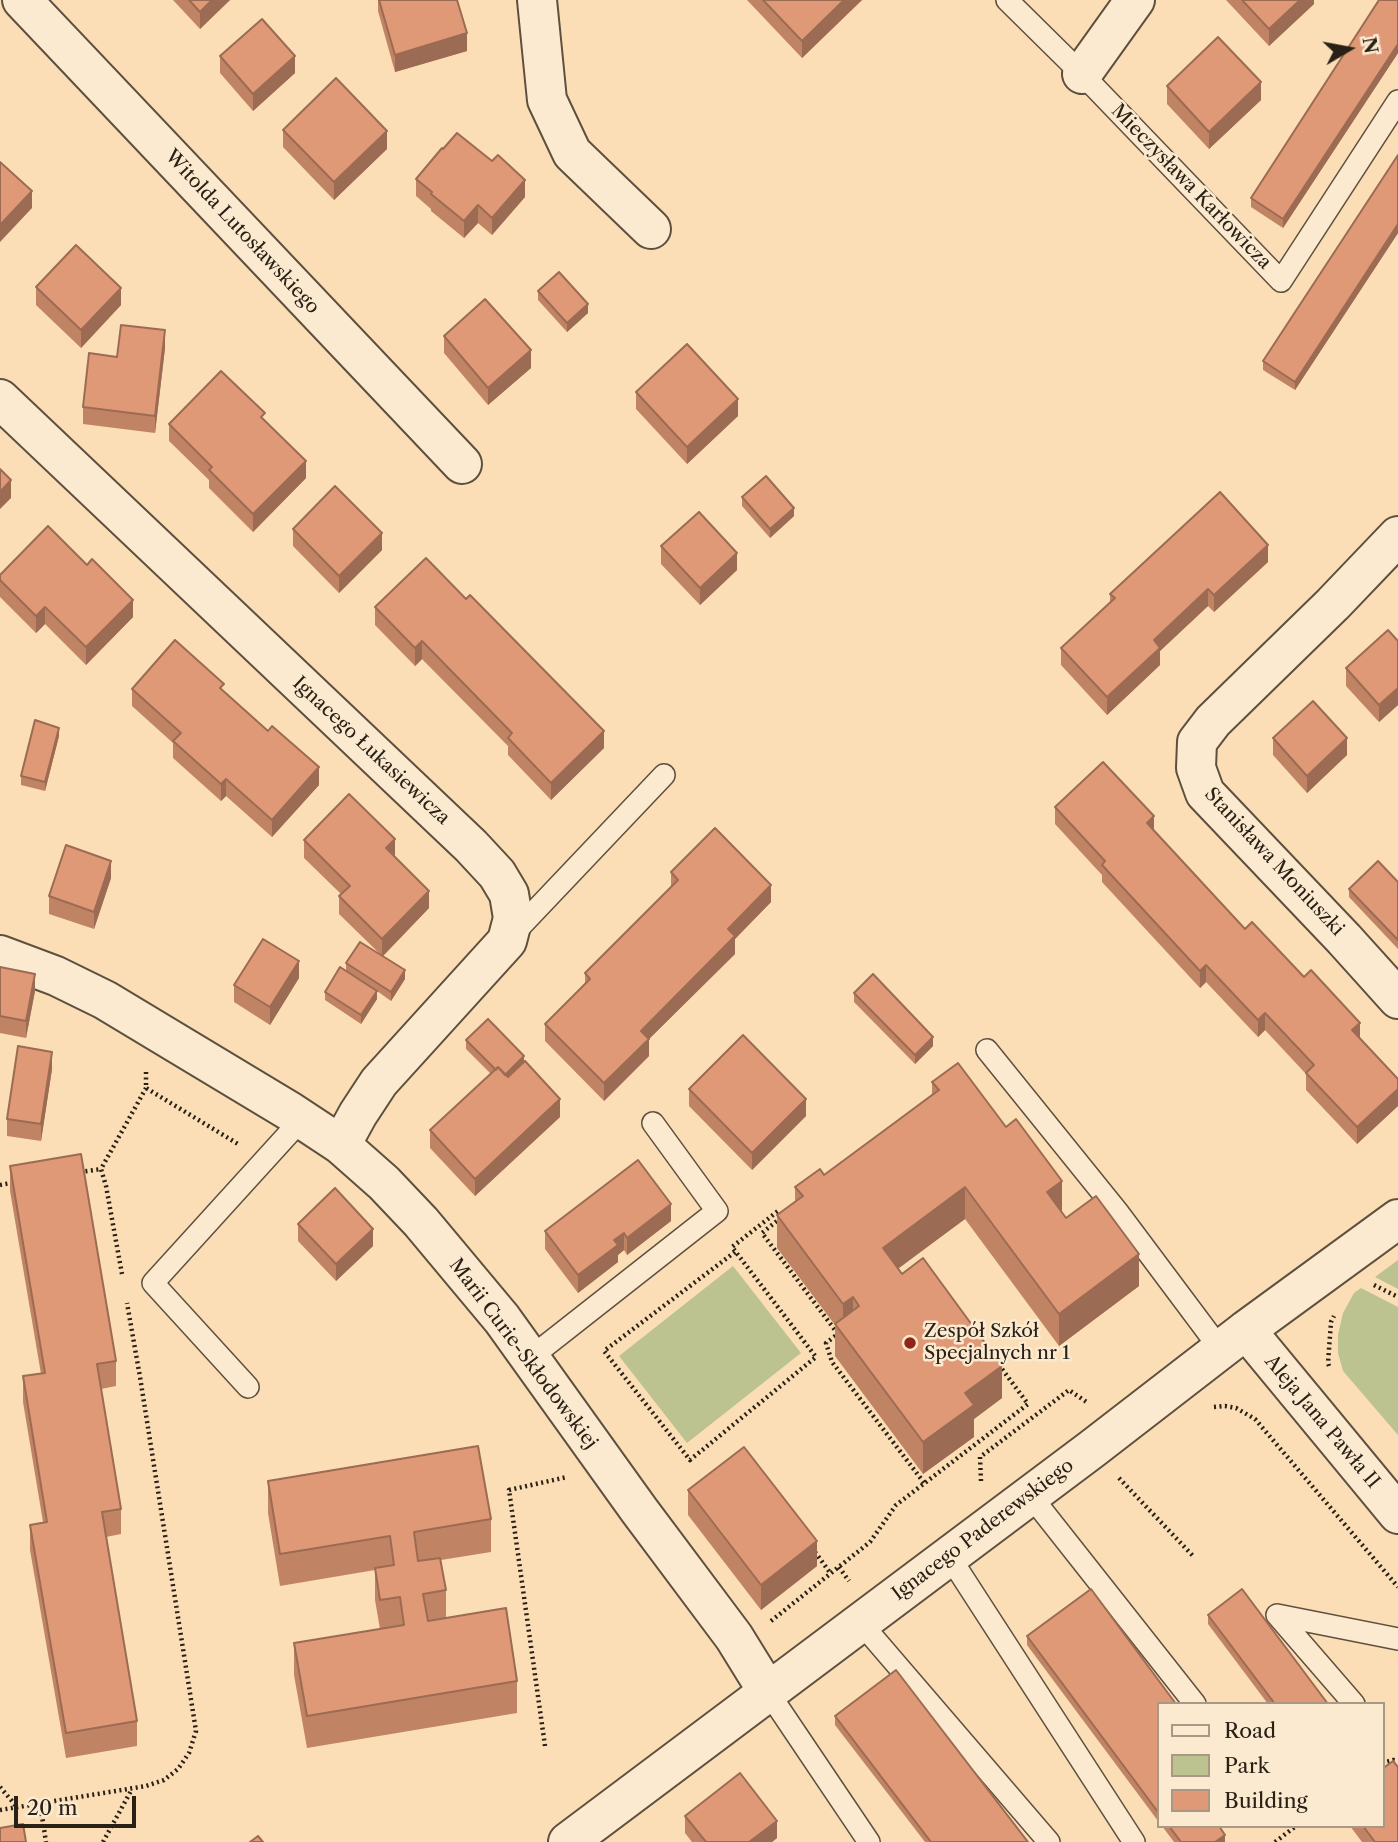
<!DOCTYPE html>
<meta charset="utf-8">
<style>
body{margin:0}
#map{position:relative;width:1398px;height:1842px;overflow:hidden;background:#fbdeb6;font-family:"Libre Caslon Text",serif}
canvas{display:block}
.legend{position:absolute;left:1157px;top:1702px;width:228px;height:126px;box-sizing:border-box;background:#fcead0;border:2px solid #a89986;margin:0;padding:9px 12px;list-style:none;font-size:21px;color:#292016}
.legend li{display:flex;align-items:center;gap:14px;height:35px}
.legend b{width:35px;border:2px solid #a89986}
.north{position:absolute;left:1314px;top:14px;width:70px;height:70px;-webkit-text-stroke:5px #fcead0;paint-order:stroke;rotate:80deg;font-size:19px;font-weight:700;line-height:28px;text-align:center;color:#292016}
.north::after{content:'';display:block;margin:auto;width:24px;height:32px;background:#292016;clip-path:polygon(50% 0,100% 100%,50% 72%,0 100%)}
.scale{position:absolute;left:14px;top:1796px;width:122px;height:32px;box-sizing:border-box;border:4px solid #292016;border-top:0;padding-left:9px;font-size:21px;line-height:24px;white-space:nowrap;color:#292016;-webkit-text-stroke:5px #fcead0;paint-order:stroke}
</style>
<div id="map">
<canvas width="1398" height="1842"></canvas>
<ul class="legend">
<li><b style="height:9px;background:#fcead0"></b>Road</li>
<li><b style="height:19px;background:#bcc290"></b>Park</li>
<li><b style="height:19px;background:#df9976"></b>Building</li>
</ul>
<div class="north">N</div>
<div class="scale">20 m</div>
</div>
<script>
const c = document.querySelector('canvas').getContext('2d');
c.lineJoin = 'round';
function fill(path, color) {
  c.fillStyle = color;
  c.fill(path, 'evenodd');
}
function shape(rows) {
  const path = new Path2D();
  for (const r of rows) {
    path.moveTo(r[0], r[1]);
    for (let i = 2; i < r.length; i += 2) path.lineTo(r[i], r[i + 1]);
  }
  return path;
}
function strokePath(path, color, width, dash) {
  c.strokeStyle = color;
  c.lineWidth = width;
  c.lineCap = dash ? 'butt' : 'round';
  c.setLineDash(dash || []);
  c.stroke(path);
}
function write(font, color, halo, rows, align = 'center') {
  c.font = font + ' "Libre Caslon Text",serif';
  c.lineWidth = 5;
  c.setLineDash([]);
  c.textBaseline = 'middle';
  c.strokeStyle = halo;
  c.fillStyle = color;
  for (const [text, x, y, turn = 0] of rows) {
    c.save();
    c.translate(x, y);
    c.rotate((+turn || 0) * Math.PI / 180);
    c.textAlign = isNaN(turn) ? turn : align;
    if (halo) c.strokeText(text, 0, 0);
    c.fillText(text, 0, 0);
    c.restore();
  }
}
fill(shape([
 [1398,1260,1398,1289,1375,1277],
 [733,1266,801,1353,687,1443,619,1356],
 [1361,1288,1398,1307,1398,1435,1343,1371,1338,1353,1338,1335,1343,1313,1354,1293]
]), '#bcc290');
const lane = shape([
 [1007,0,1082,74,1281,281,1398,101],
 [514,933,664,775],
 [987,1050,1117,1211,1221,1350],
 [530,1358,717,1211,653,1123],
 [248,1387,153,1283,302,1119],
 [1030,1495,1195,1704],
 [949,1556,1134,1842],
 [860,1622,1049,1842],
 [768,1692,869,1842],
 [1354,1704,1277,1615,1398,1639]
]);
const street = shape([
 [22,0,462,464],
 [537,0,547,100,572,153,651,229],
 [1082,74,1135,0],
 [0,399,471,846,497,874,509,894,513,918,507,941,379,1082,358,1114,341,1145],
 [1398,536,1333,604,1213,721,1197,742,1196,768,1205,793,1344,939,1398,999],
 [0,955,56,976,105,1000,291,1112,341,1145,384,1183,421,1222,502,1319,639,1510,734,1637,768,1692],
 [1246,1330,1398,1514],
 [568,1842,1092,1449,1246,1330,1398,1219]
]);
strokePath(lane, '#5e503e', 24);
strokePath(street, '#5e503e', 42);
strokePath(shape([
 [146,1072,146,1088,238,1144],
 [80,1172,101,1169],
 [0,1185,16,1182],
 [735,1252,604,1351,690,1460,816,1357,732,1247,778,1211,782,1217,762,1233,838,1334,826,1343,832,1362,925,1484],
 [122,1274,106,1186,101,1169,146,1088],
 [1374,1285,1398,1297],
 [1329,1366,1328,1363,1331,1322,1334,1316],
 [1214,1407,1225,1406,1236,1408,1255,1419,1398,1587],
 [1119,1478,1193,1556],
 [981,1481,980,1457,1069,1390,1088,1403],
 [815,1552,831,1574],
 [839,1567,849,1581],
 [771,1621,870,1542,896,1505,1028,1404,999,1365],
 [545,1746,509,1490,567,1477],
 [1382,1763,1393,1760,1398,1761],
 [0,1787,17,1807],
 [40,1803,46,1842],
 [0,1810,146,1786,164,1780,178,1769,189,1753,196,1731,140,1377,127,1303],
 [103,1842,132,1789],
 [1275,1842,1296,1826]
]), '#292016', 4.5, [2, 3.5]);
strokePath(lane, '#fcead0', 21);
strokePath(street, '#fcead0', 38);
fill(shape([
 [173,0,230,0,200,29],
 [378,0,457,0,467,51,395,72,378,11],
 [747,0,862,0,802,58],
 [1226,0,1314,0,1314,4,1269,46],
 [1398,0,1398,53,1283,228,1251,207,1251,198],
 [220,56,295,73,253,111,220,73],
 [1167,86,1261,100,1209,149,1167,104],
 [283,130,387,149,334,200,283,147],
 [1398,155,1398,233,1295,390,1263,370,1263,361],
 [416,179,525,197,492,235,478,223,464,238,431,211,431,209,416,196],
 [36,287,121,305,81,348,36,305],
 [538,291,588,313,567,332,538,300],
 [444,336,531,368,488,405,444,353],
 [165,348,155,433,83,424,83,407,117,357],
 [636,392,738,416,687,464,636,409],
 [265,420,306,478,253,532,209,488,209,480,169,441,169,424],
 [742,497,794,516,770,538,742,506],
 [293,529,382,550,339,593,293,546],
 [661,546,737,570,700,605,661,564],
 [1268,562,1214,612,1208,606,1160,651,1160,665,1107,715,1061,665,1061,648,1110,602,1110,594],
 [0,575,133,617,86,665,45,624,36,633,0,597],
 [466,599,604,748,551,800,508,755,508,746,422,659,415,666,375,625,375,607],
 [1398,641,1398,705,1379,722,1346,686,1346,668],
 [132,689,224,692,319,785,272,837,226,796,221,801,173,758,173,743,132,706],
 [59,736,45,791,21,785,21,776],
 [1273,738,1347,755,1307,793,1273,755],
 [1055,807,1154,830,1245,929,1360,1038,1398,1079,1398,1106,1357,1144,1306,1090,1306,1074,1265,1030,1258,1037,1206,982,1200,988,1102,882,1102,875,1055,824],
 [304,840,394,857,429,908,383,956,405,979,391,1001,377,991,377,999,361,1024,325,1000,325,992,346,971,346,963,380,954,339,914,339,896,341,894,304,858],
 [671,872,771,902,735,939,735,954,649,1039,649,1056,604,1101,545,1041,545,1024,585,984,585,973,671,887],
 [111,878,94,929,49,914,49,896],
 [1398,882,1398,949,1349,897,1349,889],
 [0,967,35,991,26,1038,0,1033],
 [299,978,270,1025,234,1002,234,985],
 [854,993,933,1046,915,1064,854,1002],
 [466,1040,524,1062,560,1117,475,1196,430,1148,430,1130,491,1074,466,1049],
 [52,1069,41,1141,7,1136,7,1119],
 [932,1082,1062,1212,1066,1218,1139,1286,1059,1346,965,1219,898,1268,1002,1398,974,1419,974,1437,923,1474,835,1356,835,1325,777,1248,777,1215,795,1202,795,1187,824,1175,932,1094],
 [689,1089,806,1116,752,1170,689,1106],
 [10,1166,116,1361,116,1386,101,1389,121,1509,121,1534,106,1537,137,1721,137,1746,66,1758,30,1550,30,1525,43,1522,23,1402,23,1376,41,1374,10,1191],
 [671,1221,627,1255,624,1250,618,1255,618,1262,578,1293,545,1249,545,1231],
 [298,1224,373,1246,336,1281,298,1241],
 [268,1481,491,1519,491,1552,441,1560,446,1590,446,1618,517,1681,517,1713,307,1748,294,1675,294,1643,380,1629,375,1600,375,1570,280,1586,268,1513],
 [688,1490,817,1566,761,1610,688,1515],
 [1208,1615,1328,1704,1268,1704,1208,1624],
 [1027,1636,1158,1704,1158,1821,1027,1645],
 [835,1716,1028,1842,925,1842,835,1725],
 [685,1816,777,1838,772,1842,692,1842,685,1833],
 [1162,1826,1222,1826,1220,1828,1225,1842,1174,1842],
 [1350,1826,1382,1826,1398,1842,1362,1842]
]), '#c08465');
fill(shape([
 [212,0,230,0,200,29,200,12],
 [844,0,862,0,802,58,802,41],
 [1300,0,1314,0,1314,4,1269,46,1269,29],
 [467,33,467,51,395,72,395,55],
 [1398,44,1398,53,1283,228,1283,219],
 [295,56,295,73,253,111,253,94],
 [1261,82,1261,100,1209,149,1209,132],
 [387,131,387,149,334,200,334,182],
 [525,180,525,197,492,235,492,218],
 [32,191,32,208,0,242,0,225],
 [478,205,478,223,464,238,464,221],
 [1398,224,1398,233,1295,390,1295,382],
 [121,288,121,305,81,348,81,330],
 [588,304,588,313,567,332,567,323],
 [165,330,165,348,155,433,155,416],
 [531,350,531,368,488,405,488,388],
 [738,399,738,416,687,464,687,447],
 [306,461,306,478,253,532,253,514],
 [11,480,11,498,0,509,0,492],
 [794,508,794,516,770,538,770,529],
 [382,533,382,550,339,593,339,576],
 [1268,545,1268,562,1214,612,1214,595],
 [737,553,737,570,700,605,700,588],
 [1208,589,1208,606,1160,651,1160,665,1107,715,1107,697,1154,640],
 [133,600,133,617,86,665,86,647],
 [45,607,45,624,36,633,36,616],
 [422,641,422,659,415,666,415,648],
 [1398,688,1398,705,1379,722,1379,705],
 [59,728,59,736,45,791,45,782],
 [604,731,604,748,551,800,551,783],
 [1347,738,1347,755,1307,793,1307,776],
 [319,767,319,785,272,837,272,820],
 [226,779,226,796,221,801,221,784],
 [1154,816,1154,834,1147,823],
 [395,839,395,856,386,848],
 [111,861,111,878,94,929,94,912],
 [771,885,771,902,735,939,735,954,649,1039,649,1056,604,1101,604,1083,641,1031,728,929],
 [429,891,429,908,382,957,382,939],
 [299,961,299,978,270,1025,270,1007],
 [1206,965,1206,982,1200,988,1200,971],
 [405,970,405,979,391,1001,391,992],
 [35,974,35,991,26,1038,26,1021],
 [377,991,377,999,361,1024,361,1015],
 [1265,1013,1265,1030,1258,1037,1258,1020],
 [1360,1023,1360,1040,1352,1030],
 [933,1037,933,1046,915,1064,915,1055],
 [52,1052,52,1069,41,1141,41,1124],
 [524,1056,524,1065,503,1086,503,1077],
 [1398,1089,1398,1106,1357,1144,1357,1127],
 [560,1099,560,1117,475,1196,475,1179],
 [806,1099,806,1116,752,1170,752,1153],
 [1062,1181,1062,1213,1047,1192],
 [965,1187,965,1219,883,1280,883,1248],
 [671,1204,671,1221,627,1255,627,1238],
 [373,1229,373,1246,336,1281,336,1264],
 [624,1233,624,1250,618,1255,618,1262,578,1293,578,1275,614,1240],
 [1139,1254,1139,1286,1059,1346,1059,1314],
 [853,1297,853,1329,843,1336,843,1304],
 [1002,1366,1002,1398,974,1419,974,1437,923,1474,923,1442,965,1393],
 [817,1541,817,1566,761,1610,761,1585],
 [777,1821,777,1838,772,1842,749,1842],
 [1225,1835,1225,1842,1215,1842]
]), '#9c6b53');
const building = shape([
 [189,0,212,0,200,12,189,0],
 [379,0,457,0,467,33,395,55,379,0],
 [763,0,844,0,802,41,763,0],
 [1242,0,1300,0,1269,29,1242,0],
 [1379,0,1398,0,1398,44,1283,219,1251,198,1379,0],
 [262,19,295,56,253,94,220,56,262,19],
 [1218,37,1261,82,1209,132,1167,86,1218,37],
 [336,78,387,131,334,182,283,130,336,78],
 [457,133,492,161,498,155,525,180,492,218,478,205,464,221,431,194,432,192,416,179,442,148,443,149,457,133],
 [1398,155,1398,224,1295,382,1263,361,1398,155],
 [0,162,32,191,0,225,0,162],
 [76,245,121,288,81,330,36,287,76,245],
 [559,272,588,304,567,323,538,291,559,272],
 [485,299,531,350,488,388,444,336,485,299],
 [121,325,165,330,155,416,83,407,89,353,117,357,121,325],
 [687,344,738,399,687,447,636,392,687,344],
 [221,371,265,413,261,417,306,461,253,514,209,470,212,467,169,424,221,371],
 [0,469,11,480,0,492,0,469],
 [766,476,794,508,770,529,742,497,766,476],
 [335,486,382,533,339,576,293,529,335,486],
 [1220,492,1268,545,1214,595,1208,589,1154,640,1160,648,1107,697,1061,648,1115,598,1110,594,1220,492],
 [699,512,737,553,700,588,661,546,699,512],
 [48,526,87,565,92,559,133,600,86,647,45,607,36,616,0,580,0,575,48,526],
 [426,558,466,599,470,595,604,731,551,783,508,738,512,733,422,641,415,648,375,607,426,558],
 [1388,630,1398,641,1398,688,1379,705,1346,668,1388,630],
 [175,640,224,684,220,688,268,731,272,726,319,767,272,820,226,779,221,784,173,741,181,733,132,689,175,640],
 [1313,701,1347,738,1307,776,1273,738,1313,701],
 [35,720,59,728,45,782,21,776,35,720],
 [1103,762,1154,816,1147,823,1245,929,1252,922,1304,977,1311,970,1360,1023,1352,1030,1398,1079,1398,1089,1357,1127,1306,1073,1314,1065,1265,1013,1258,1020,1206,965,1200,971,1102,865,1105,861,1055,807,1103,762],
 [349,794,395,839,386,848,429,891,382,939,339,896,350,886,304,840,349,794],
 [715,828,771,885,728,929,735,936,641,1031,649,1039,604,1083,545,1024,590,979,585,973,678,880,671,872,715,828],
 [66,845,111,861,94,912,49,896,66,845],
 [1378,861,1398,882,1398,940,1349,889,1378,861],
 [263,939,299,961,270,1007,234,985,263,939],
 [360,942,405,970,391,992,346,963,360,942],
 [0,967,35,974,26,1021,0,1016,0,967],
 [340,967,377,991,361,1015,325,992,340,967],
 [873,974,933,1037,915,1055,854,993,873,974],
 [488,1019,524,1056,505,1075,498,1067,496,1070,466,1040,488,1019],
 [743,1035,806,1099,752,1153,689,1089,743,1035],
 [18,1046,52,1052,41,1124,7,1119,18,1046],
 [525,1061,560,1099,475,1179,430,1130,498,1067,508,1077,525,1061],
 [958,1063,1006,1127,1016,1119,1062,1181,1047,1192,1066,1218,1096,1196,1139,1254,1059,1314,965,1187,883,1248,902,1274,923,1258,1002,1366,965,1393,974,1405,923,1442,835,1324,859,1306,853,1297,843,1304,777,1215,803,1196,795,1187,820,1169,824,1175,939,1090,932,1082,958,1063],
 [81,1154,116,1361,97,1364,121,1509,102,1512,137,1721,66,1733,30,1525,47,1522,23,1376,45,1373,10,1166,81,1154],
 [638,1160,671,1204,627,1238,624,1233,614,1240,618,1245,578,1275,545,1231,638,1160],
 [335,1188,373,1229,336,1264,298,1224,335,1188],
 [478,1446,491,1519,414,1532,418,1561,440,1558,446,1590,423,1594,428,1621,506,1608,517,1681,307,1716,294,1643,404,1625,400,1597,380,1600,375,1568,394,1565,390,1536,280,1554,268,1481,478,1446],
 [744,1447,817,1541,761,1585,688,1490,744,1447],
 [1091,1589,1176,1704,1158,1704,1158,1812,1027,1636,1091,1589],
 [1242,1589,1328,1704,1275,1704,1208,1615,1242,1589],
 [896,1670,1028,1842,931,1842,835,1716,896,1670],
 [1393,1761,1398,1767,1398,1842,1375,1842,1363,1826,1382,1826,1382,1769,1393,1761],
 [740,1773,777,1821,749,1842,706,1842,685,1816,740,1773],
 [23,1824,26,1842,0,1842,0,1828,23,1824],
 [1169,1826,1219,1826,1225,1835,1215,1842,1181,1842,1169,1826],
 [258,1836,263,1842,250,1842,258,1836]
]);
fill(building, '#df9976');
strokePath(building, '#9c6b53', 2);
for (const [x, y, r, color] of [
 [910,1343,7,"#8f2418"]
]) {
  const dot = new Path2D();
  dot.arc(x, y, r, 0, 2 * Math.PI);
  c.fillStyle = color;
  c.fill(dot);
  strokePath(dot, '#fcead0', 2.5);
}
write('19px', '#292016', '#fcead0', [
 ["Mieczysława Karłowicza",1191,187,46],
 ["Witolda Lutosławskiego",242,232,47],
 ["Ignacego Łukasiewicza",371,751,43],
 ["Stanisława Moniuszki",1274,862,47],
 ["Marii Curie-Skłodowskiej",523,1354,53],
 ["Aleja Jana Pawła II",1322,1422,50],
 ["Ignacego Paderewskiego",983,1530,-37]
]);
write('19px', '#292016', '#fcead0', [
 ["Zespół Szkół",924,1332],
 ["Specjalnych nr 1",924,1354]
], 'left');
</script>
